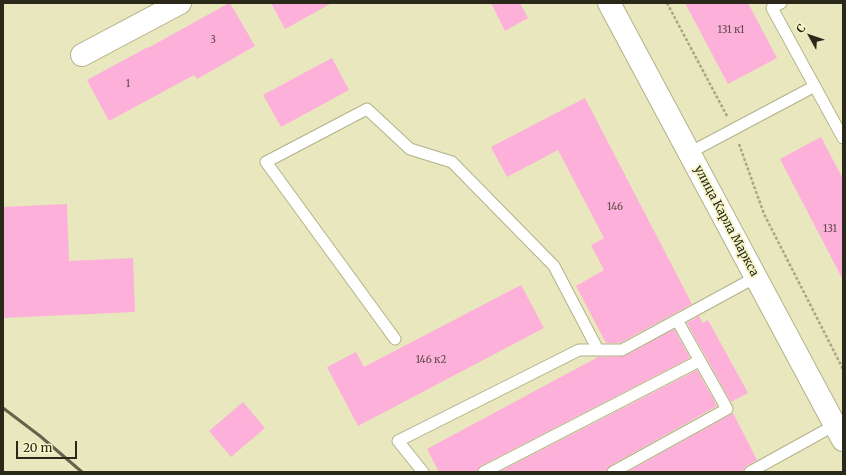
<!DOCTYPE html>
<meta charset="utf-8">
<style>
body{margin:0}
#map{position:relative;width:846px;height:475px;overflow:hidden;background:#e9e7bd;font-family:Merriweather,serif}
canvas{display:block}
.frame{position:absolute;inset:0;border:4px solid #2a2919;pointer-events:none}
.north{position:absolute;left:790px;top:16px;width:40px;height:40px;-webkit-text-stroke:3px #f6f5ca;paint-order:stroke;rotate:310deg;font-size:11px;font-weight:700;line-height:16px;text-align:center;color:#2a2919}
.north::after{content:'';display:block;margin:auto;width:14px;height:18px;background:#2a2919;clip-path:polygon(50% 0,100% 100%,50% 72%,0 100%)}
.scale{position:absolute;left:16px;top:441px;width:61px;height:18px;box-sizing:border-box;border:2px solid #2a2919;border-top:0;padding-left:5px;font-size:12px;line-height:14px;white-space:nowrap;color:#2a2919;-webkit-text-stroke:3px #f6f5ca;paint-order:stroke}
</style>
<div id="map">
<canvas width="846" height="475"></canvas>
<div class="frame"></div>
<div class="north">С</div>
<div class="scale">20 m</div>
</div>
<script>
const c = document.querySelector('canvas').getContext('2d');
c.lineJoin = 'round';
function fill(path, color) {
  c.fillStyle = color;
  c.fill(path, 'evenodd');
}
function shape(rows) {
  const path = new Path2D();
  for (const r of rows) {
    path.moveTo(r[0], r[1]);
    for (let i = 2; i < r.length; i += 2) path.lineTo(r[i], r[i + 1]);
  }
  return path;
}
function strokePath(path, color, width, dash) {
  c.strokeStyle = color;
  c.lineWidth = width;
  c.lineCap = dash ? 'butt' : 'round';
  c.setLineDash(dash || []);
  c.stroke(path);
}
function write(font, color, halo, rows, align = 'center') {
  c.font = font + ' Merriweather,serif';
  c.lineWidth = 4;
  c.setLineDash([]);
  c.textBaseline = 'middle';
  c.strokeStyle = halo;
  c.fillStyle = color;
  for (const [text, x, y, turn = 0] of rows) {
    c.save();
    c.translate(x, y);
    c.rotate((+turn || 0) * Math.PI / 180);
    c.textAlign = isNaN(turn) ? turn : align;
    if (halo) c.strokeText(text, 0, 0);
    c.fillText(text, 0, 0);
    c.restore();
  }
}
fill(shape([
 [229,3,230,3,255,46,197,79,194,75,109,121,87,80,148,47,148,48],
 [271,3,332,3,285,29],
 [491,3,520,3,528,18,505,31],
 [685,3,748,3,777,58,728,84],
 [332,58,349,90,281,127,263,95],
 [585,98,692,304,620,343,606,343,576,286,604,270,591,245,604,238,558,150,507,177,491,147],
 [821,137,843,179,843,280,780,159],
 [67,204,69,261,133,258,135,312,3,318,3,207],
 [521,285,544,328,358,426,327,367,356,352,364,367],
 [699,316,703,323,708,320,748,393,731,402,687,323],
 [674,329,690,358,481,466,478,469,477,472,439,472,427,449,598,357,625,356],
 [697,370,717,406,610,466,607,469,606,472,499,472],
 [243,402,265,428,231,457,209,431],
 [733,413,757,460,746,466,744,469,743,472,627,472,730,415]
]), '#fdb0da');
const lane = shape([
 [781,3,772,8,843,138],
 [689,153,815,86],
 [395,339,266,162,367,109,410,149,452,162,554,266,598,350],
 [423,472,398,441,579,350,622,350,756,277],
 [484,472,699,361],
 [613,472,727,409,677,320],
 [750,472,835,425]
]);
const street = shape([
 [82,55,180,3]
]);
const primary = shape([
 [609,3,843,440]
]);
strokePath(lane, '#b3b189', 13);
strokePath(street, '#b3b189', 24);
strokePath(primary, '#b3b189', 24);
strokePath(shape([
 [667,3,727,116],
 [739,144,764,214,843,369]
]), '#a9a786', 2.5, [3, 2]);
strokePath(lane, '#fff', 11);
strokePath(street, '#fff', 22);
strokePath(primary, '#fff', 22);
strokePath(shape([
 [3,408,40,436,82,472]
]), '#65634b', 3);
write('10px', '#5f4b49', null, [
 ["131 к1",731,30],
 ["3",213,40],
 ["1",128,84],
 ["146",615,207],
 ["131",830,229],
 ["146 к2",431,360]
]);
write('12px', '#2a2919', '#f6f5ca', [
 ["улица Карла Маркса",726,221,62]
]);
</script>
